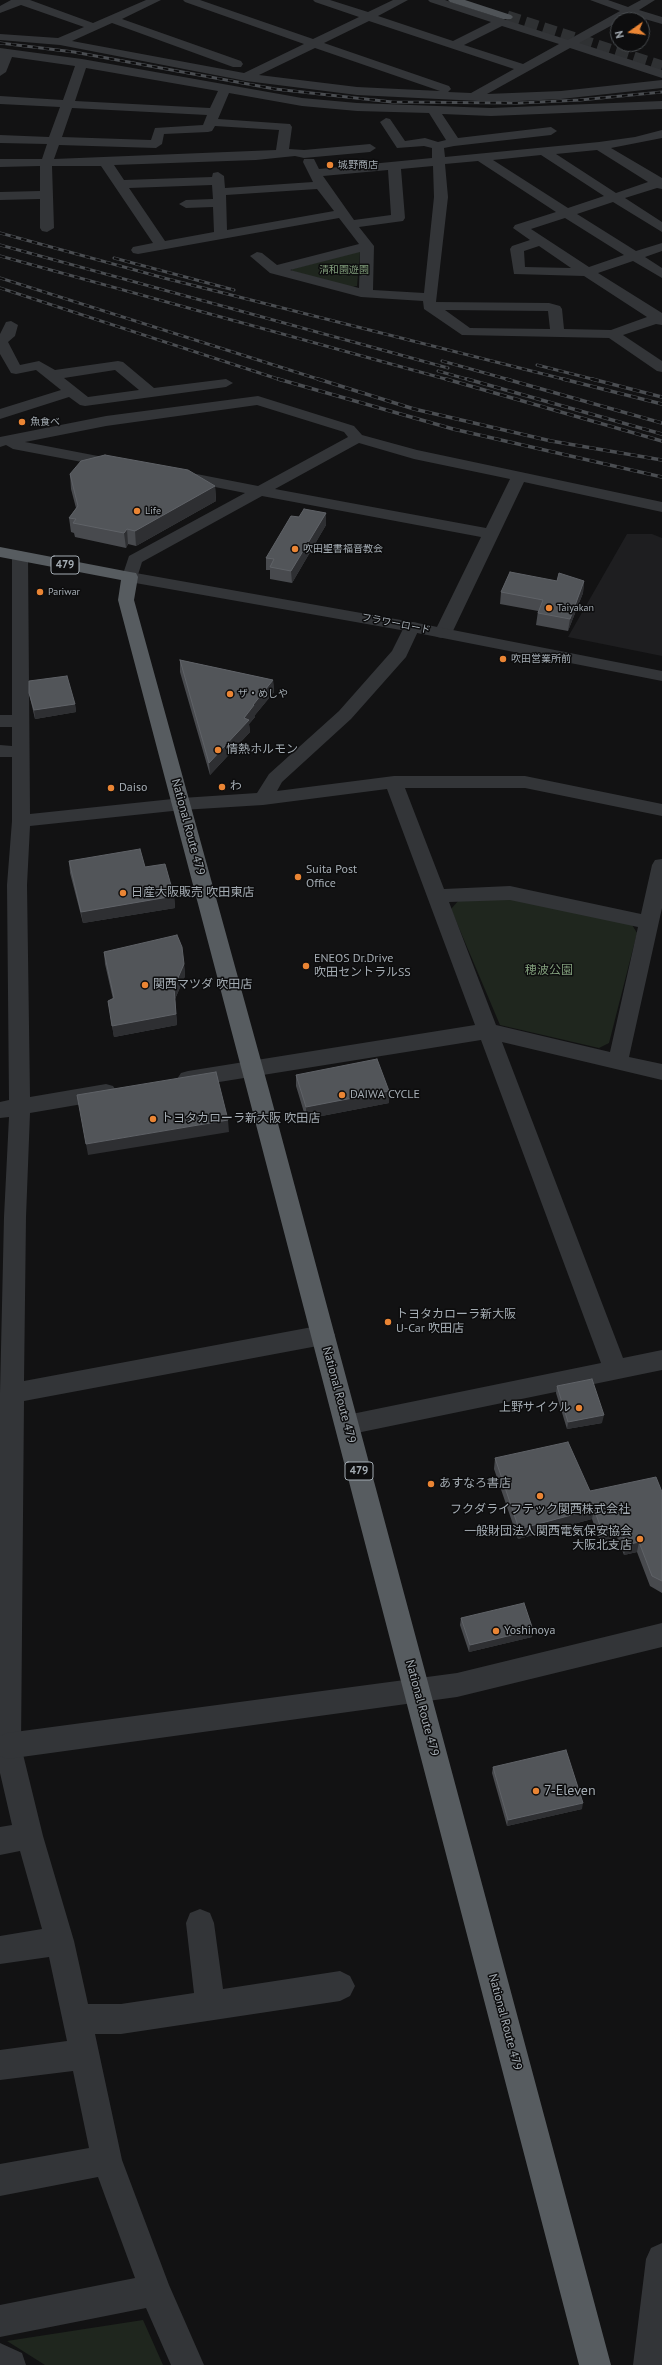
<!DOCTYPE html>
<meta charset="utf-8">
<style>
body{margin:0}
#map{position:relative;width:662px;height:2365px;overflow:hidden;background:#121213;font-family:"PT Sans",sans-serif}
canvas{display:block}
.north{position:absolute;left:610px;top:12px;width:40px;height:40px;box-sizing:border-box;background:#0d0d0e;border:1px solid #494d50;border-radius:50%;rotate:256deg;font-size:11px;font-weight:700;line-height:16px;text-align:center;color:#a4acb3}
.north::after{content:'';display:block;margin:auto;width:14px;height:18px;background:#ea8534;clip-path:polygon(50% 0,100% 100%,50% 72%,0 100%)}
</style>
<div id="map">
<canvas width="662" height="2365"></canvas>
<div class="north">N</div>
</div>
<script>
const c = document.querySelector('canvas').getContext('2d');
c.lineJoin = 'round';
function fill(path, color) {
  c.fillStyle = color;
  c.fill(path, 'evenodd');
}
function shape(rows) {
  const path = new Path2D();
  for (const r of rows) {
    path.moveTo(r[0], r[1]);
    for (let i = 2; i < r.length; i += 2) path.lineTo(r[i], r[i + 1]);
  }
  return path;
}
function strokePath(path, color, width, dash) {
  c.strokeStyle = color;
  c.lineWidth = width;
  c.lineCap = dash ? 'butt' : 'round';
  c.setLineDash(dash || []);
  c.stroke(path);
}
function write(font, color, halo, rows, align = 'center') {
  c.font = font + ' "PT Sans","Noto Sans JP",sans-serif';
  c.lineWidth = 3;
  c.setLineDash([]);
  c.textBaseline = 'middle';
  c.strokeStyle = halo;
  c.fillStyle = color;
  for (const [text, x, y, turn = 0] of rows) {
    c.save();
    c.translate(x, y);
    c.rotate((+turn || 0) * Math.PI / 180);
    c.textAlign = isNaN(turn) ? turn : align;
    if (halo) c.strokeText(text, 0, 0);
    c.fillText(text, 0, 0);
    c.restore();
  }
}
fill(shape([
 [627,534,652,534,662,538,662,656,568,637]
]), '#1e1e20');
fill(shape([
 [357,252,360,252,357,286,351,287,292,271,292,269],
 [510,899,631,923,637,933,609,1043,599,1048,500,1025,451,909,459,900],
 [143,2320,163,2365,45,2365,7,2341]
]), '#1f261e');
strokePath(shape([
 [507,17,662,67]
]), '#2f3133', 13, [13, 6]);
fill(shape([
 [11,0,30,0,93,23,146,0,161,0,122,19,241,61,243,64,241,67,233,67,112,23,72,41,244,73,304,44,185,2,183,0,200,0,313,39,359,17,315,2,313,0,330,0,368,12,393,0,408,0,378,16,453,41,491,22,430,2,428,0,445,0,568,40,620,11,590,0,608,0,628,7,641,0,655,0,639,10,662,17,662,24,631,15,579,43,662,70,662,78,570,48,487,94,561,91,662,80,662,88,561,99,499,102,357,95,246,81,60,45,0,40,0,34,58,38,84,27,21,5,0,13,0,6,11,0],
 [369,21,514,69,471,93,448,92,451,89,449,86,324,43,369,21],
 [502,26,559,44,523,64,464,45,502,26],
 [315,48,440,91,357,87,259,75,315,48],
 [0,48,82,59,302,98,357,103,491,108,662,101,662,109,491,116,442,114,458,138,551,127,557,131,551,135,454,146,444,148,445,157,599,142,635,137,662,130,662,138,611,148,662,178,662,189,657,188,625,198,662,222,662,232,613,202,577,214,636,251,662,243,662,251,645,257,662,268,662,278,633,261,598,273,662,313,662,325,656,324,623,335,662,361,662,372,657,371,609,338,462,335,424,309,423,301,361,297,270,273,250,256,257,252,262,253,277,265,359,244,339,218,138,254,133,253,131,250,133,247,153,243,101,166,52,166,54,228,47,232,42,231,40,228,40,199,0,200,0,192,40,191,40,166,0,167,0,159,42,159,47,144,0,143,0,135,49,137,60,107,0,104,0,96,63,100,75,66,12,57,6,72,0,76,0,48],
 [86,68,218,91,210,108,75,101,86,68],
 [229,93,302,106,357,111,429,113,446,140,438,142,425,138,405,141,390,119,386,118,380,122,397,148,424,146,432,148,432,158,319,169,314,159,304,159,303,162,313,182,225,188,224,176,218,172,213,173,212,177,124,180,114,165,256,160,295,156,304,158,370,152,376,148,370,144,304,150,289,149,292,127,290,124,218,119,229,93],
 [72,108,207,115,203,125,155,128,151,140,62,137,72,108],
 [215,126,279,130,276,150,54,159,59,145,156,148,162,144,164,134,208,132,212,131,215,126],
 [597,150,648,182,616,193,556,154,597,150],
 [541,155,604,196,568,208,493,160,541,155],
 [478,161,556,212,515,225,513,228,530,240,512,246,510,249,514,274,584,276,647,317,611,330,564,329,562,309,560,306,549,303,436,302,448,197,445,164,478,161],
 [433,166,434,197,424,293,373,290,374,246,359,227,403,221,405,218,401,169,433,166],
 [388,170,391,215,354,220,323,176,388,170],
 [212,185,213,199,186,200,179,204,186,208,213,207,214,232,165,241,129,188,212,185],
 [317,189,334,211,227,230,226,195,317,189],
 [565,218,624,255,589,267,531,229,565,218],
 [539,246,571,268,525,267,524,251,539,246],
 [360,252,359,288,290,270,360,252],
 [445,310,548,311,550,329,470,328,445,310],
 [11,321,18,325,15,336,8,342,20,365,39,361,55,370,118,361,123,362,154,388,226,379,233,383,226,387,85,406,80,405,69,397,0,419,0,409,61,390,36,370,16,374,11,373,0,354,0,334,6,322,11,321],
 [115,370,139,390,88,397,64,378,115,370],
 [258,396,354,426,362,435,417,450,662,502,662,512,524,482,452,633,449,637,443,638,437,637,434,633,481,537,262,496,142,562,136,581,130,582,124,581,122,577,129,556,245,493,170,478,168,475,170,472,176,470,258,486,348,437,344,432,257,405,106,426,25,442,124,461,127,464,124,467,119,469,13,449,6,445,0,447,0,437,106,416,258,396],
 [359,443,414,459,510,479,486,528,275,489,359,443],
 [20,551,26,553,28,556,30,814,182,798,257,793,269,774,339,711,392,651,406,623,412,622,418,623,420,627,406,657,351,719,282,782,277,791,394,776,525,776,662,804,662,816,525,788,405,788,444,889,510,886,641,914,652,865,655,860,662,859,662,908,629,1057,662,1064,662,1080,502,1042,623,1358,662,1350,662,1370,347,1435,338,1432,335,1425,338,1418,347,1415,601,1363,481,1040,188,1087,181,1085,177,1079,181,1073,188,1071,475,1025,387,789,263,805,182,810,30,826,27,885,30,1097,106,1084,113,1086,117,1092,113,1098,106,1100,30,1113,26,1217,24,1381,323,1325,331,1328,335,1335,331,1342,323,1345,24,1401,21,1746,43,1836,74,1941,88,2004,121,2004,194,1993,186,1923,190,1913,200,1909,210,1913,214,1923,223,1989,340,1971,350,1976,355,1986,350,1996,340,2001,121,2034,95,2034,122,2160,169,2285,204,2365,171,2365,146,2308,0,2337,0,2305,135,2278,98,2177,0,2196,0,2164,89,2148,73,2071,0,2080,0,2050,67,2041,49,1957,0,1964,0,1936,42,1929,20,1851,0,1855,0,1827,12,1825,0,1773,0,1393,4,1217,9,1117,0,1118,0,1102,9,1100,7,885,12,821,12,757,0,757,0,745,12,746,12,727,0,727,0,715,12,715,12,556,14,553,20,551],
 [510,900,638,927,610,1052,496,1025,449,902,510,900],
 [662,2243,662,2365,633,2365,646,2259,651,2248,662,2243],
 [0,2343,22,2353,26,2365,0,2365,0,2343]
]), '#333538');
fill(shape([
 [130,572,412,622,662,671,662,681,412,632,124,581,122,577,124,573,130,572],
 [662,1623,662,1647,457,1697,7,1759,0,1756,0,1736,7,1733,457,1673,662,1623]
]), '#333538');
fill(shape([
 [448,0,465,0,511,15,513,17,511,19,503,19,450,2,448,0]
]), '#4f5357');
fill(shape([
 [0,547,130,572,136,573,138,577,134,600,269,1090,611,2365,579,2365,247,1090,118,600,121,580,0,557,0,547]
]), '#575c60');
const railFar1 = shape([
 [0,43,74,52,275,89,392,102,519,103,580,100,662,92],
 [0,233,164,278,567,380],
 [0,245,448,368],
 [0,256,449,380],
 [114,258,234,290],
 [0,278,321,380],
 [0,288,281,380],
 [442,361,510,380],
 [537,365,596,380],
 [438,371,470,380]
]);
const rail = shape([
 [278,379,453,429,662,477],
 [318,379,414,409,551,441,662,460],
 [446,379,662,441],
 [467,379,662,434],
 [506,379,662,423],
 [563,379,662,404],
 [592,379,662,397]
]);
strokePath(railFar1, '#4a4d51', 3);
strokePath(rail, '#4a4d51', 3.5);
strokePath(railFar1, '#0d0d0e', 2, [5.5]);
strokePath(rail, '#0d0d0e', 2.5, [7]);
fill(shape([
 [70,474,215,486,216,501,136,546,128,544,126,548,75,537,74,533,71,532,69,518,76,508,71,489],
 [326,513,326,525,292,583,270,579,270,570,266,570,266,558,299,517],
 [557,581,584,581,583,593,568,631,536,625,538,611,500,604,501,592],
 [180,660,273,680,274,692,255,715,255,717,249,724,250,732,210,775,180,672],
 [29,693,75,704,76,712,35,719,31,702],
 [69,861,145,867,174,896,175,908,83,923,70,873],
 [104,952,184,964,185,976,175,999,177,1025,114,1037,108,1001,113,999,105,964],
 [296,1075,389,1091,389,1103,306,1119,296,1086],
 [557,1386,602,1423,567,1429,556,1393],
 [495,1458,590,1491,662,1492,662,1593,650,1586,637,1552,624,1555,617,1537,600,1541,592,1519,518,1539,494,1469],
 [461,1618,533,1630,532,1637,469,1652,460,1625],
 [493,1767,582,1809,507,1826,492,1773]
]), '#484a4e');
fill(shape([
 [215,486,216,501,136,546,135,531],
 [326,513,326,525,292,583,291,571],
 [127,529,128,544,126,548,124,533],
 [584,581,583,593,568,631,570,619],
 [273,680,274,692,255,715,255,717,249,724,250,732,210,775,209,763,244,718,253,705],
 [75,704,76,712,35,719,34,710],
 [174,896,175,908,83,923,81,912],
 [184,964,185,976,175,999,177,1025,114,1037,112,1026,174,987],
 [389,1091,389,1103,306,1119,306,1107],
 [228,1120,229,1132,88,1155,86,1144],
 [604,1415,602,1423,567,1429,568,1422],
 [594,1509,592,1519,518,1539,519,1529],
 [619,1527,617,1537,600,1541,602,1531],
 [639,1542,637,1552,624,1555,626,1545],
 [533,1630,532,1637,469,1652,470,1645],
 [583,1803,582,1809,507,1826,508,1820]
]), '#2e2f32');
const building = shape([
 [105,455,188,470,215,486,135,531,127,529,124,533,73,523,76,519,69,518,78,506,70,474,81,461,105,455],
 [304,509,326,513,291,571,270,567,274,559,266,558,291,516,299,517,304,509],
 [510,572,557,581,559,573,584,581,570,619,538,613,543,600,501,592,510,572],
 [180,660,273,680,253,705,254,705,244,718,249,720,209,763,180,660],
 [67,676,75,704,34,710,29,693,29,681,67,676],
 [140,849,145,867,165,864,174,896,81,912,69,861,140,849],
 [177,935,182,947,184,964,174,987,176,1014,112,1026,108,1001,114,998,104,952,177,935],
 [377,1059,389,1091,306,1107,296,1075,377,1059],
 [216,1072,228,1120,86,1144,77,1095,216,1072],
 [592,1379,604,1415,568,1422,557,1386,592,1379],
 [568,1442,590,1491,656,1477,662,1492,662,1581,652,1576,639,1542,626,1545,619,1527,602,1531,594,1509,519,1529,495,1458,568,1442],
 [524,1603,533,1630,470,1645,461,1618,524,1603],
 [566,1750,583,1803,508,1820,493,1767,566,1750]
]);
fill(building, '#525559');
strokePath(building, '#5f6267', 1);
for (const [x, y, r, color] of [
 [330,165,4,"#ea8534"],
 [22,422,4,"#ea8534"],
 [137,511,4,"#ea8534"],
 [295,549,4,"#ea8534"],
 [40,592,4,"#ea8534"],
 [549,608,4,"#ea8534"],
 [503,659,4,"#ea8534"],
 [230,694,4,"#ea8534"],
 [218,750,4,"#ea8534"],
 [222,787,4,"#ea8534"],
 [111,788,4,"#ea8534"],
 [298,877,4,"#ea8534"],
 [123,893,4,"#ea8534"],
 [306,966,4,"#ea8534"],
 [145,985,4,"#ea8534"],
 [342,1095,4,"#ea8534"],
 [153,1119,4,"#ea8534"],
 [388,1322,4,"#ea8534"],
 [579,1408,4,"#ea8534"],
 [431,1484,4,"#ea8534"],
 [540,1496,4,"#ea8534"],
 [640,1539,4,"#ea8534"],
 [496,1631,4,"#ea8534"],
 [536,1791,4,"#ea8534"]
]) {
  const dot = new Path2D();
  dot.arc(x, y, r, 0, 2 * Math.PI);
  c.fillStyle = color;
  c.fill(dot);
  strokePath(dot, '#0d0d0e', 1.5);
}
write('10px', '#a4acb3', '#0d0d0e', [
 ["城野商店",338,165],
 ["魚食べ",30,422],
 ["Life",145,511],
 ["吹田聖書福音教会",303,549],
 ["Pariwar",48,592],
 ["Taiyakan",557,608],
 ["吹田営業所前",511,659],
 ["ザ・めしや",238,694]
], 'left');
write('10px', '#819e7b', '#0d0d0e', [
 ["清和園遊園",344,270]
]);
write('10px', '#a4acb3', '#0d0d0e', [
 ["フラワーロード",396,624,11]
]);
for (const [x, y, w] of [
 [65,565,28],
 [359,1471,28]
]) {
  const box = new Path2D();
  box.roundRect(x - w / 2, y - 9, w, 18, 3);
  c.fillStyle = '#0d0d0e';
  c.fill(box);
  strokePath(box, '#a4acb3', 1);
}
write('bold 11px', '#a4acb3', null, [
 ["479",65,565],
 ["479",359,1471]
]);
write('12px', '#a4acb3', '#0d0d0e', [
 ["情熱ホルモン",226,750],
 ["わ",230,787],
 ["Daiso",119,788],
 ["Suita Post",306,870],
 ["Office",306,884],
 ["日産大阪販売 吹田東店",131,893],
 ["ENEOS Dr.Drive",314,959],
 ["吹田セントラルSS",314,973],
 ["関西マツダ 吹田店",153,985],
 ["DAIWA CYCLE",350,1095],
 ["トヨタカローラ新大阪 吹田店",161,1119],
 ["トヨタカローラ新大阪",396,1315],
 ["U-Car 吹田店",396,1329],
 ["上野サイクル",571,1408,"right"],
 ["あすなろ書店",439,1484],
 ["フクダライフテック関西株式会社",540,1510,"center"],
 ["一般財団法人関西電気保安協会",632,1532,"right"],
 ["大阪北支店",632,1546,"right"],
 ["Yoshinoya",504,1631]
], 'left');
write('12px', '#a4acb3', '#0d0d0e', [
 ["National Route 479",188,827,75],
 ["National Route 479",339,1395,75],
 ["National Route 479",422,1708,75],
 ["National Route 479",505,2022,75]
]);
write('12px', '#819e7b', '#0d0d0e', [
 ["穂波公園",549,971]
]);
write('14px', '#a4acb3', '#0d0d0e', [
 ["7-Eleven",544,1791]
], 'left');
</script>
